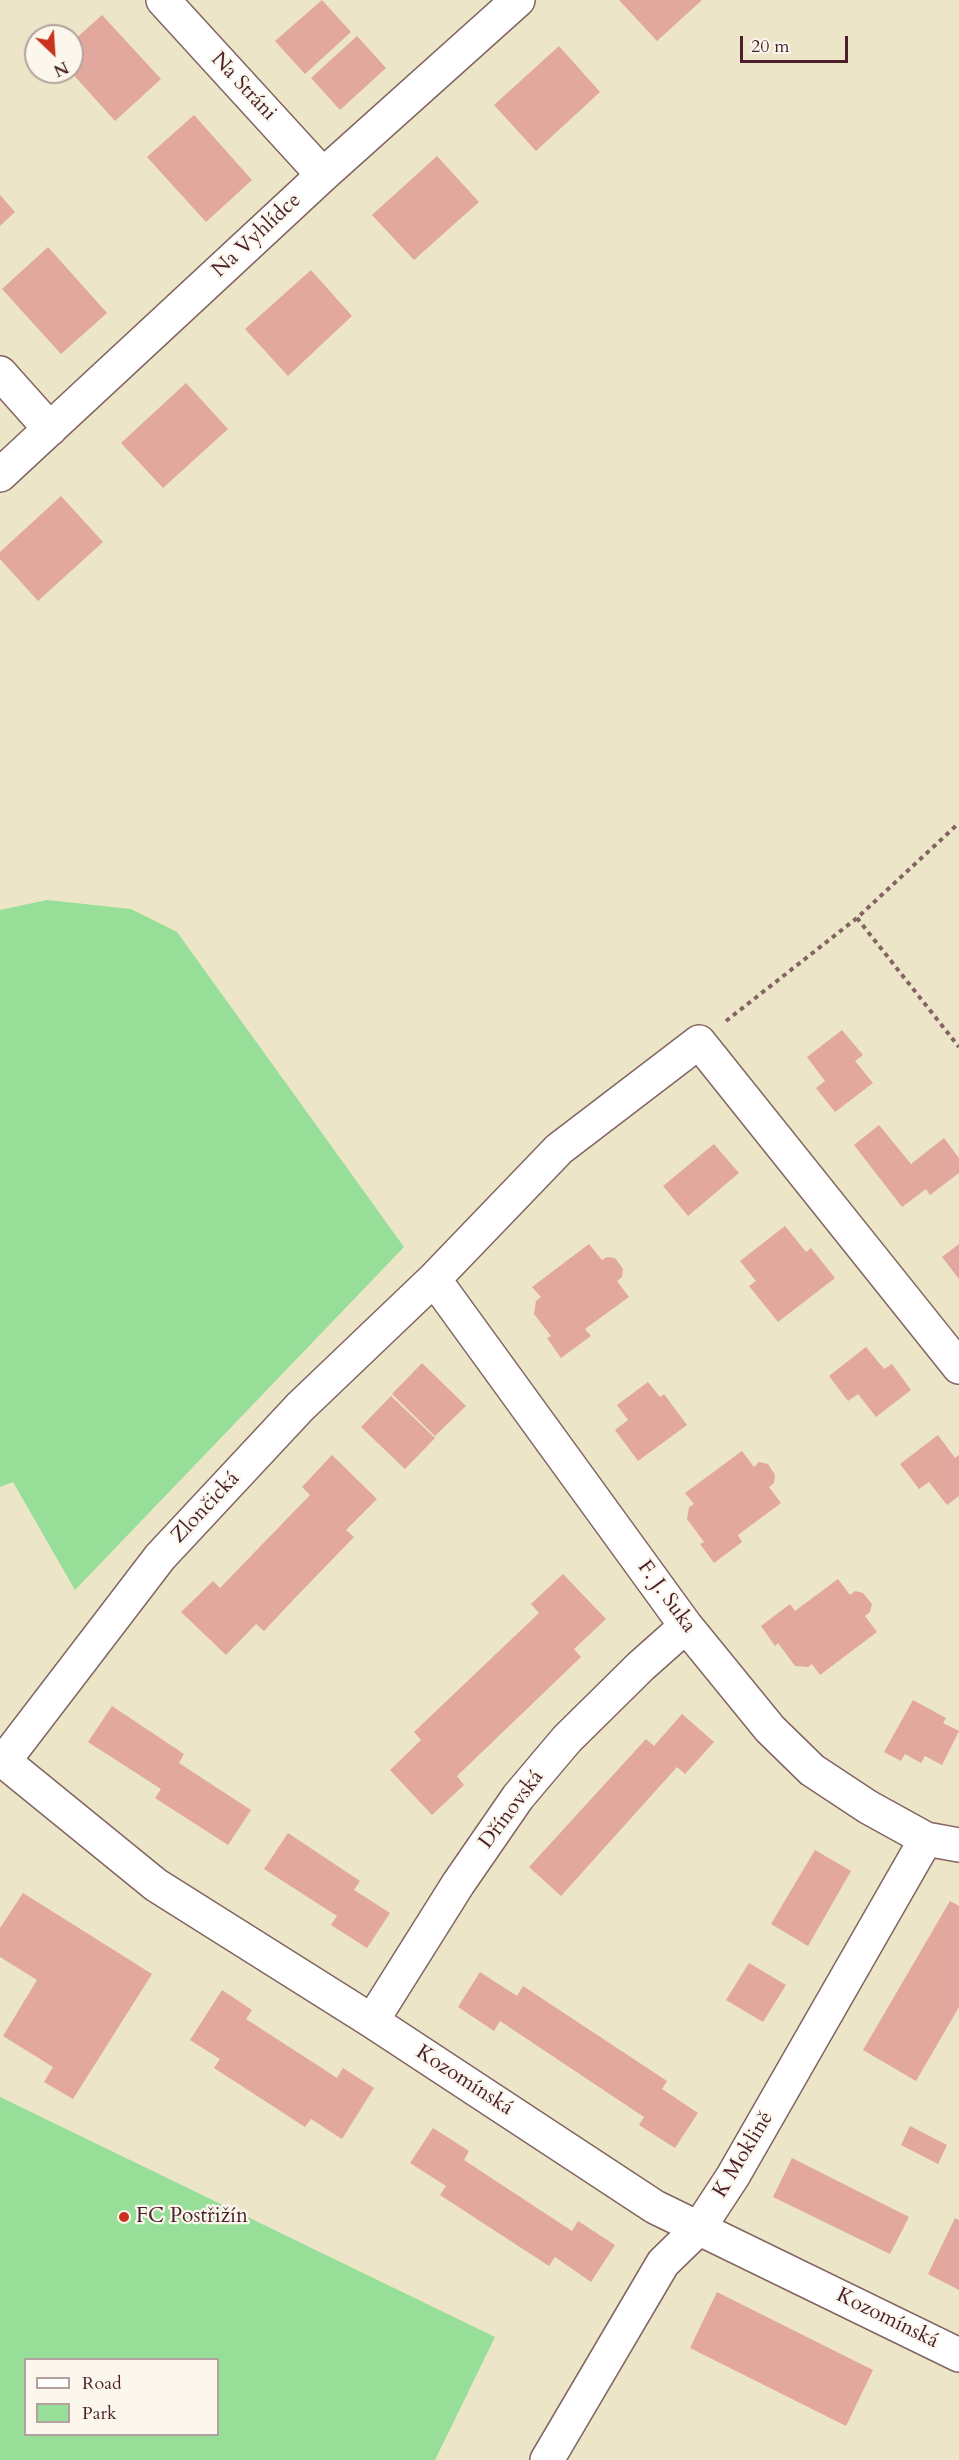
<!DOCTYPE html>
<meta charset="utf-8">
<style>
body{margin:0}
#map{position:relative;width:959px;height:2460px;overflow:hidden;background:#ece5c7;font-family:Cardo,serif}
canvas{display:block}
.legend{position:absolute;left:24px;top:2358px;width:195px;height:78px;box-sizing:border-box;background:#fbf7ec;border:2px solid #b4a19f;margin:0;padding:8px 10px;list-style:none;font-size:18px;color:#4a1f2b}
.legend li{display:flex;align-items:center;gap:12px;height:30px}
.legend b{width:30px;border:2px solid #b4a19f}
.north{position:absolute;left:24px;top:24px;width:60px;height:60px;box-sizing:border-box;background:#fbf7ec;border:2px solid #b4a19f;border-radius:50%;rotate:155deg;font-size:16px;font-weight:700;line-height:24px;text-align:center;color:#4a1f2b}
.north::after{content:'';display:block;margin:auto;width:21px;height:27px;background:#c8321e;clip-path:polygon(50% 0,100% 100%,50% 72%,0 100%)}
.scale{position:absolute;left:740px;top:36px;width:108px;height:27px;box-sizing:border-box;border:3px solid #4a1f2b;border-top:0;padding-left:8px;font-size:18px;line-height:21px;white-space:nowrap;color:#4a1f2b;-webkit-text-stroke:4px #fbf7ec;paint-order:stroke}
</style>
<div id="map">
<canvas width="959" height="2460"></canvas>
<ul class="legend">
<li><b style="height:8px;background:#fff"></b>Road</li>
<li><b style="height:16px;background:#97de99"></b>Park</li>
</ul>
<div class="north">N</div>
<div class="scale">20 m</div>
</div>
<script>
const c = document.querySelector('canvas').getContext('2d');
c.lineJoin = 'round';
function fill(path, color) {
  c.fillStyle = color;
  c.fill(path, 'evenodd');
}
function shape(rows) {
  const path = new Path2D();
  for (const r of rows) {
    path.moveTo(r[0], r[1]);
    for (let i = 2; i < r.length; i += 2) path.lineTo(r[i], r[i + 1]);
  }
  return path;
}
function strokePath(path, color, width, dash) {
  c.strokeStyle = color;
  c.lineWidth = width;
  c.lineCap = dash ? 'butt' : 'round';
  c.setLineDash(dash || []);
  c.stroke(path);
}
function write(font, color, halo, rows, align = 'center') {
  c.font = font + ' Cardo,serif';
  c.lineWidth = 4.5;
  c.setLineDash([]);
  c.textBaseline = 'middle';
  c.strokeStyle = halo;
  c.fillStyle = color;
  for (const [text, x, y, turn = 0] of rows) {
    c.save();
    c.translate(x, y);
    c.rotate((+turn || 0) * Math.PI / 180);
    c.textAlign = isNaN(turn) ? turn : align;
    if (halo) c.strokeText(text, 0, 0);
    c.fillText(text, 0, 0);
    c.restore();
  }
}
fill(shape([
 [47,900,131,909,177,932,404,1247,75,1590,13,1482,0,1487,0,910],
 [0,2097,495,2337,435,2460,0,2460],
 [26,2360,218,2360,218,2434,26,2434]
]), '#97de99');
fill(shape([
 [322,0,351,32,305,74,275,41],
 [619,0,702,0,657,41],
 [102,15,161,79,115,121,71,72,72,42],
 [357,36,386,68,340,110,311,78],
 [559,46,600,92,536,151,494,105],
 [194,115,252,180,206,222,147,157],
 [437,156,479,202,414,260,372,215],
 [0,195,15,212,0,226],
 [48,247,107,313,61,354,2,289],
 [311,270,352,316,288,376,245,329],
 [186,383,228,429,163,488,121,443],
 [61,496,103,542,38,601,0,559,0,552],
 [842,1030,863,1055,855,1061,873,1083,835,1112,816,1088,825,1081,807,1057],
 [879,1125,911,1164,944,1138,959,1158,959,1173,930,1195,926,1189,902,1207,854,1145],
 [714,1144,739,1173,688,1216,663,1186],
 [785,1226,806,1252,811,1248,835,1278,778,1322,749,1286,756,1281,740,1261],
 [589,1244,602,1260,607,1257,615,1258,623,1269,622,1277,617,1281,629,1297,585,1329,591,1336,561,1358,547,1338,551,1336,534,1314,536,1301,541,1297,532,1287],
 [959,1244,959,1279,942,1257],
 [866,1347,884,1369,892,1364,911,1390,876,1417,858,1394,848,1401,829,1376],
 [422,1363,466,1406,435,1436,392,1394],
 [648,1382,660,1397,664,1394,687,1425,638,1461,615,1430,628,1420,617,1405],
 [391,1396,435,1438,405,1469,361,1427],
 [938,1435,955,1458,959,1455,959,1496,947,1505,929,1482,919,1489,900,1464],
 [742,1451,754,1467,759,1462,768,1464,775,1475,774,1483,769,1487,781,1503,738,1535,742,1542,714,1563,700,1544,704,1542,687,1519,689,1507,694,1504,685,1493],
 [332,1455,377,1499,346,1530,354,1537,294,1599,264,1631,256,1624,226,1655,181,1612,213,1581,220,1588,310,1495,302,1487],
 [563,1574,606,1619,574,1649,581,1657,457,1776,464,1785,432,1815,390,1770,421,1740,414,1732,539,1613,531,1604],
 [838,1579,850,1595,855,1591,863,1593,872,1604,870,1612,865,1616,877,1632,820,1675,812,1664,808,1667,795,1666,778,1643,775,1646,761,1626,790,1604,795,1611],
 [913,1700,946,1718,943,1723,959,1731,942,1765,925,1756,921,1763,905,1754,901,1761,884,1752],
 [112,1706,184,1754,179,1763,251,1810,228,1845,155,1798,161,1789,88,1742],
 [682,1714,714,1742,685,1774,677,1767,561,1896,529,1867,646,1739,654,1746],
 [288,1833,360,1881,354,1890,390,1913,367,1948,331,1925,337,1916,264,1869],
 [815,1850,851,1871,808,1946,771,1924],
 [23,1893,152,1974,73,2099,44,2082,53,2067,3,2036,37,1980,0,1957,0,1928],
 [950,1901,959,1906,959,2007,916,2081,863,2050],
 [749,1963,786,1985,763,2022,726,2000],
 [480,1972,517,1996,523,1986,667,2081,662,2089,698,2113,675,2148,639,2125,644,2117,500,2021,494,2031,458,2007],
 [222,1990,252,2010,246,2019,337,2078,343,2068,374,2088,342,2139,311,2119,305,2127,214,2068,220,2059,190,2040],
 [910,2126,947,2145,938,2164,901,2145],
 [433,2128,469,2151,464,2160,572,2231,578,2221,615,2245,591,2282,555,2257,549,2266,440,2195,446,2186,410,2163],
 [792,2158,909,2217,890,2254,773,2197],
 [955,2218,959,2220,959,2290,928,2274],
 [717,2292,873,2370,846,2426,690,2348]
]), '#e2a89d');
const street = shape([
 [163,0,323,175],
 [0,373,50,429],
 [0,475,323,175,518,0],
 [434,1279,686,1626,770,1729,812,1770,868,1807,926,1839,959,1845],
 [0,1758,156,1885,372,2021,655,2207,959,2355],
 [4,1761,160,1557,300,1407,434,1279,559,1149,699,1042,959,1367],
 [372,2021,458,1884,518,1797,567,1739,641,1666,686,1626],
 [547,2460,663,2263,699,2228,733,2176,926,1839]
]);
strokePath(street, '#836462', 36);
strokePath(shape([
 [857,918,959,1047],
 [726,1021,857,918,959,823]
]), '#836462', 4, [4.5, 4.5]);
strokePath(street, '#fff', 33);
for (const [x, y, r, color] of [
 [124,2217,6,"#c8321e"]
]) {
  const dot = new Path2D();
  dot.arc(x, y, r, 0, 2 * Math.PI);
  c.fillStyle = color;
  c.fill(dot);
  strokePath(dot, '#fbf7ec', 2);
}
write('21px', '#4a1f2b', '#fbf7ec', [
 ["Na Stráni",243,87,47],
 ["Na Vyhlídce",257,236,-43],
 ["Zlončická",206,1508,-47],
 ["F. J. Suka",666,1597,54],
 ["Dřínovská",512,1810,-53],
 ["Kozomínská",464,2081,33],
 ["K Moklině",744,2155,-59],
 ["Kozomínská",887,2319,26]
]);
write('21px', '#4a1f2b', '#fbf7ec', [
 ["FC Postřižín",136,2217]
], 'left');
</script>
